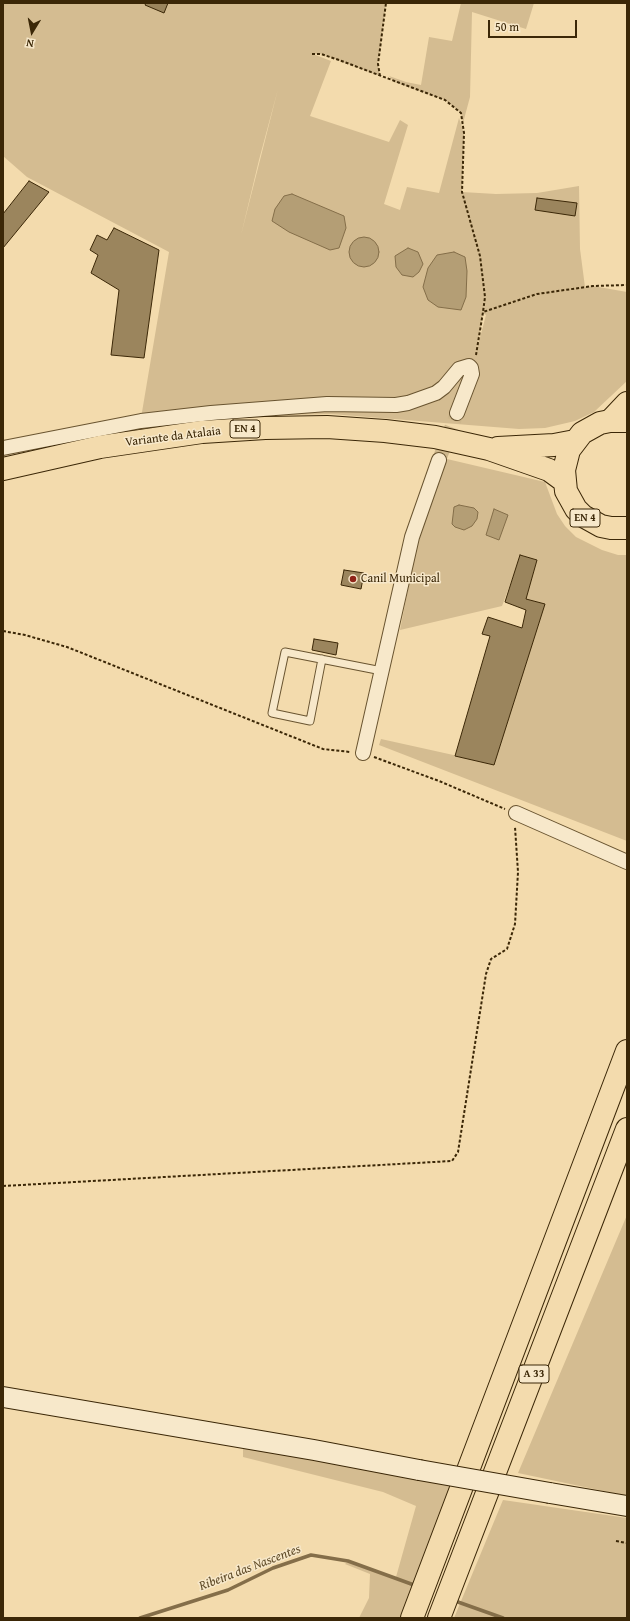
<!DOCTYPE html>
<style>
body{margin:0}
#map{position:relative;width:630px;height:1621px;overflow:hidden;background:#f3dbad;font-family:"Gentium Book Plus",serif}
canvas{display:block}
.frame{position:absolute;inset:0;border:4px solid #3b2707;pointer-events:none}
.north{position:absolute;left:12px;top:12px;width:40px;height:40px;-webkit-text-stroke:3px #f7e8ca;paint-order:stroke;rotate:190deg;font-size:11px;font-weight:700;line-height:16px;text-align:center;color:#3b2707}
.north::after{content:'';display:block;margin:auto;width:14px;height:18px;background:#3b2707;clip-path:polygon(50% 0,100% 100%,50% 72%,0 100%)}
.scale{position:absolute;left:488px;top:20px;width:89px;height:18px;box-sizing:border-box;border:2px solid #3b2707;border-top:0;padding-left:5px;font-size:12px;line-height:14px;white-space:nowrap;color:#3b2707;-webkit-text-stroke:3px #f7e8ca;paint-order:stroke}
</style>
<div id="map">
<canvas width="630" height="1621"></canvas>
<div class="frame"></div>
<div class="north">N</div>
<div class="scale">50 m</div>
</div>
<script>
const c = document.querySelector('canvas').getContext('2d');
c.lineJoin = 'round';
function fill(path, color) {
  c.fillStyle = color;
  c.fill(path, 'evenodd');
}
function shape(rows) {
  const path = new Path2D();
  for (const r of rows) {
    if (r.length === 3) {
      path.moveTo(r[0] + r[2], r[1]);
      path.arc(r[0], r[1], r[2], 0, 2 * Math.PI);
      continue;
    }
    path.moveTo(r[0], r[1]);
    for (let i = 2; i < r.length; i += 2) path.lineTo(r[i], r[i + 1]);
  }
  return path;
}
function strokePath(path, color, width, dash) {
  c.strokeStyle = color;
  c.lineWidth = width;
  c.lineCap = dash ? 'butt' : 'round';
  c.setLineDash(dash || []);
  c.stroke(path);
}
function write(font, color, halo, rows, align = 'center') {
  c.font = font + ' "Gentium Book Plus",serif';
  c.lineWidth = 3;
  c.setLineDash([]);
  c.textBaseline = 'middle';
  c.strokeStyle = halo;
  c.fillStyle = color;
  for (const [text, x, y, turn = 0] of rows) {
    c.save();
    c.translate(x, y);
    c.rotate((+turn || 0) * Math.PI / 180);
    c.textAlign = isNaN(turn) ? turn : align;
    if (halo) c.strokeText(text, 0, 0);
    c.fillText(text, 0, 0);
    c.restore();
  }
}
fill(shape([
 [3,3,386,3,378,64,380,76,321,54,313,54,331,61,310,116,389,142,400,120,408,125,384,204,400,210,407,187,439,193,459,118,464,133,462,192,496,194,537,193,579,186,580,249,585,287,593,286,627,292,627,381,594,412,575,421,545,428,519,429,331,414,141,418,169,252,27,177,3,156],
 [278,89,241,235,259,160],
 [483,313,486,315,477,349],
 [461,3,534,3,526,29,472,12,470,97,463,123,461,113,445,100,394,82,389,76,406,82,421,85,429,37,452,41],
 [447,459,545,482,557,514,565,526,576,537,602,550,618,555,627,555,627,841,379,745,381,739,494,764,545,604,526,599,537,560,521,555,502,606,400,630,416,548],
 [627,1215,627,1496,518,1473],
 [243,1447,453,1482,402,1618,359,1618,369,1598,370,1574,345,1564,348,1561,396,1577,416,1506,383,1492,243,1457],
 [503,1500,627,1518,627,1618,454,1618]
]), '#d4bc91');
const water = shape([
 [292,194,344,216,346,228,339,248,330,250,289,232,272,221,275,209,284,196,292,194],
 [364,252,15],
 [408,248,418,252,423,264,419,272,413,277,402,275,396,267,395,256,408,248],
 [454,252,465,257,467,271,466,297,461,310,438,307,428,300,423,287,428,268,437,255,454,252],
 [459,505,474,508,478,512,477,519,472,526,464,530,455,527,452,524,454,507,459,505],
 [494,509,508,515,499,540,486,535,494,509]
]);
fill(water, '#b49e75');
strokePath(water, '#846e49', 1);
strokePath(shape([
 [458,1602,503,1618],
 [140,1618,228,1590,273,1568,311,1555,348,1561,414,1585]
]), '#846e49', 3.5);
const building = shape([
 [146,3,168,3,164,13,145,5,146,3],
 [29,181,49,192,3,248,3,214,29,181],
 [537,198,577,203,575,216,535,210,537,198],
 [114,228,159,250,144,358,111,355,119,290,91,273,98,255,90,250,97,235,107,240,114,228],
 [520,555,537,560,526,599,545,604,494,765,455,756,490,636,482,634,488,617,522,628,526,610,505,602,520,555],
 [344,570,364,573,361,589,341,585,344,570],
 [314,639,338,643,336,655,312,650,314,639]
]);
fill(building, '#9b855d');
strokePath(building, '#3b2707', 1);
strokePath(shape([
 [439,460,457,413]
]), '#ceb78c', 14, [14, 7]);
const lane = shape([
 [322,659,310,721,272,713,285,652,382,671]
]);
const street = shape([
 [3,448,141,421,211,413,327,404,396,405,408,403,436,393,444,387,459,369,469,366,471,368,472,374,457,413],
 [363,753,412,537,439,460],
 [516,813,627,862]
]);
const secondary = shape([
 [3,1397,314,1450,419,1470],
 [550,1493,627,1506]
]);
const primary = shape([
 [627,421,610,421,600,423,582,433,569,450,564,470,566,491,576,509,583,516,601,526,611,528,627,528],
 [498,448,554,445,575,441],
 [3,469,100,447,202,432,265,428,327,427,385,431,435,437,489,449,549,470,564,481]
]);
const highway = shape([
 [610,421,627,403],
 [412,1618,627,1051],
 [439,1618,627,1129]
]);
strokePath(lane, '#695430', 9);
strokePath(street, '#695430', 16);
strokePath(secondary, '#3b2707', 22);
strokePath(primary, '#3b2707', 24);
strokePath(highway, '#3b2707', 24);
strokePath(shape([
 [312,54,321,54,339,60,445,100,461,113,464,133,462,192,480,256,485,297,483,312],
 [380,76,378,64,386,3],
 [476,355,483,312,537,294,593,286,627,285],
 [3,631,25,635,67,647,323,749,350,752],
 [374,757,439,781,505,809],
 [3,1186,452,1161,458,1152,486,974,491,959,507,949,515,924,518,872,515,827],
 [616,1541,627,1543]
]), '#3b2707', 2, [3, 2]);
strokePath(lane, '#f7e8ca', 7);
strokePath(street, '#f7e8ca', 14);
strokePath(secondary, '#f7e8ca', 20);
strokePath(primary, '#f3dbad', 22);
strokePath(highway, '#f3dbad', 22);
const secondaryBridge = shape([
 [419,1470,550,1493]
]);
strokePath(secondaryBridge, '#3b2707', 22, []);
strokePath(secondaryBridge, '#f7e8ca', 20);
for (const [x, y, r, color] of [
 [353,579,4,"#8f2418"]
]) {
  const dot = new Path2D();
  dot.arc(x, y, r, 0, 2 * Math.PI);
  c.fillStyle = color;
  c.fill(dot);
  strokePath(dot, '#f7e8ca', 1.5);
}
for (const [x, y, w] of [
 [245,429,30],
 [585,518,30],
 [534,1374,30]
]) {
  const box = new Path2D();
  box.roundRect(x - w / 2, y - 9, w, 18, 3);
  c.fillStyle = '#f7e8ca';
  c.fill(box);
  strokePath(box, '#3b2707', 1);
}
write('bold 11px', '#3b2707', null, [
 ["EN 4",245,429],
 ["EN 4",585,518],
 ["A 33",534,1374]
]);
write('12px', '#3b2707', '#f7e8ca', [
 ["Variante da Atalaia",173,437,-7]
]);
write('12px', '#3b2707', '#f7e8ca', [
 ["Canil Municipal",361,579]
], 'left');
write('italic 13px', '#5f4b28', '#f7e8ca', [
 ["Ribeira das Nascentes",250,1568,-21]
]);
</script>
